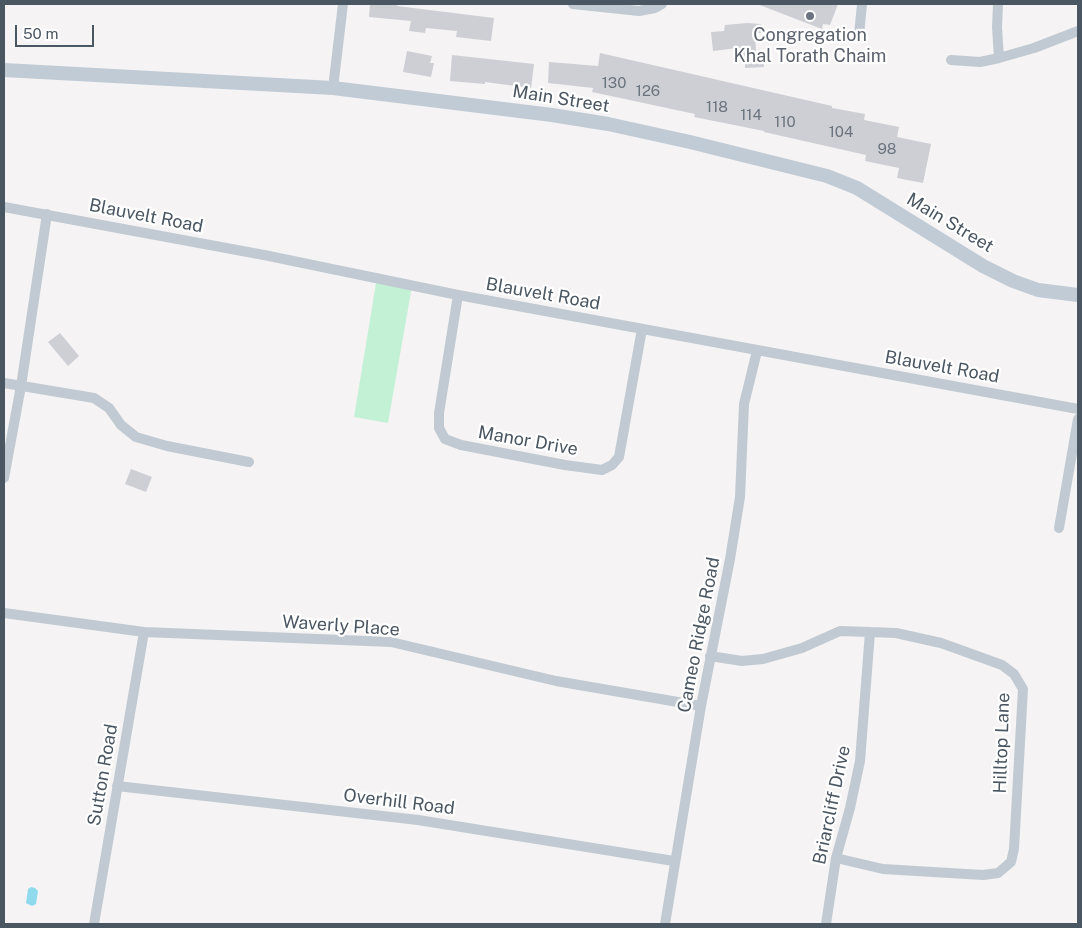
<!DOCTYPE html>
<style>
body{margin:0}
#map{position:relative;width:1082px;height:928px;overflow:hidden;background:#f5f3f3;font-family:"Public Sans",sans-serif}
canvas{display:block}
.frame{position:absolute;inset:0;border:5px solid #4a5661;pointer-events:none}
.scale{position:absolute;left:15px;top:25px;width:79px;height:22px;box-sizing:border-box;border:2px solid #4a5661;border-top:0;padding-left:6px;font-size:15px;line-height:18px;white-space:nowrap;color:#4a5661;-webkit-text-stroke:4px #fff;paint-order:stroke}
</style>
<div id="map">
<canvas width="1082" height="928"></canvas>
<div class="frame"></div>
<div class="scale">50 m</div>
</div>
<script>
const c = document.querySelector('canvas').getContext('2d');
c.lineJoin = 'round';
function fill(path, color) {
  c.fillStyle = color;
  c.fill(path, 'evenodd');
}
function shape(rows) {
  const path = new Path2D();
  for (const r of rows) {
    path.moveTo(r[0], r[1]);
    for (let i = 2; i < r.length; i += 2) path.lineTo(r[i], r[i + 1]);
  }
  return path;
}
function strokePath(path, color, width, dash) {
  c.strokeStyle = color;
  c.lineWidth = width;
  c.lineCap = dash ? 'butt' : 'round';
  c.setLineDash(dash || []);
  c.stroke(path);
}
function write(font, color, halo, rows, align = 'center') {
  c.font = font + ' "Public Sans",sans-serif';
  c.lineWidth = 4.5;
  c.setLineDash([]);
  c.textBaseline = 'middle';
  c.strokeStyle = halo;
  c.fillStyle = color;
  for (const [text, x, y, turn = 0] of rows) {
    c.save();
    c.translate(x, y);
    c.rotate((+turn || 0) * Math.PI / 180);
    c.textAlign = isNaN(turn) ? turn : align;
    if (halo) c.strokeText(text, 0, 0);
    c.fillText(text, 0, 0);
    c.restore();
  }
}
fill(shape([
 [377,277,412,286,388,423,354,417]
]), '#c3f1d5');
fill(shape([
 [31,887,35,888,38,891,36,904,32,906,26,903,28,889]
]), '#90daee');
fill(shape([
 [370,4,398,4,397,6,494,18,491,41,456,37,457,31,426,28,425,33,409,31,411,21,369,17],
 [757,4,838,4,830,25,823,24,822,29],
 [747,23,761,24,761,33,755,33,756,52,764,52,764,67,745,68,745,61,739,61,737,48,713,51,711,32,724,31,725,25],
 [407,51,432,56,430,63,434,63,431,77,403,72],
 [600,53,832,106,832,108,865,114,864,120,899,127,897,137,931,144,923,183,897,178,899,168,865,161,866,155,764,132,764,131,694,117,695,114,592,92,593,88,548,83,549,62,598,66],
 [452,55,534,64,531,88,485,82,485,84,450,81],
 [60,333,79,356,68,366,48,342],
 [131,469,152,477,146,492,125,484]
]), '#cdcfd5');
strokePath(shape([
 [573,4,639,11,655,8,662,4],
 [998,4,997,27,999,58],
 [859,35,862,4],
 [951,60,980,62,999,58,1034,48,1078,31],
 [333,88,343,4],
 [4,207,264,255,458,295,1078,409],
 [458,295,439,413,439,428,445,439,461,445,565,465,602,470,612,465,619,457,642,329],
 [4,383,94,398,109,408,121,425,136,437,167,446,249,462],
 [4,478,21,386,47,214],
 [1059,528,1078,419],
 [4,613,144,632,391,642,556,681,701,706],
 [710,656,742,661,763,659,802,648,840,631,870,632,896,633,941,643,1002,665,1014,674,1023,689,1014,849,1011,862,998,873,983,875,883,869,836,858],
 [117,786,418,820,674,861],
 [94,924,144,632],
 [665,924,701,706,730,559,740,497,744,404,757,351],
 [826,924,836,858,850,808,860,761,870,632]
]), '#c1cad2', 10);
strokePath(shape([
 [4,70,333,88,552,115,608,124,690,142,827,176,857,188,983,266,1013,281,1038,290,1078,295]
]), '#c1cbd6', 14);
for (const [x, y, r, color] of [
 [810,16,5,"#6b7280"]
]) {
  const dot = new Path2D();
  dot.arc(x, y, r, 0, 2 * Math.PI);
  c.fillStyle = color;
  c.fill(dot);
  strokePath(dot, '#fff', 2);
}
write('15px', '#6b747e', null, [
 ["130",614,83],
 ["126",648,91],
 ["118",717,107],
 ["114",751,115],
 ["110",785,122],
 ["104",841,132],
 ["98",887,149]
]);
write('18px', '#5b616d', '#fff', [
 ["Congregation",810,35],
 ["Khal Torath Chaim",810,56]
]);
write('18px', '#4a5661', '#fff', [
 ["Main Street",561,99,9],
 ["Blauvelt Road",146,216,11],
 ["Main Street",950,223,31],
 ["Blauvelt Road",543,294,10],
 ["Blauvelt Road",942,367,10],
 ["Manor Drive",528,441,10],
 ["Waverly Place",341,626,4],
 ["Cameo Ridge Road",699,635,-79],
 ["Hilltop Lane",1002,743,-88],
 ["Sutton Road",103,775,-80],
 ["Overhill Road",399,802,7],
 ["Briarcliff Drive",832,805,-78]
]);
</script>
